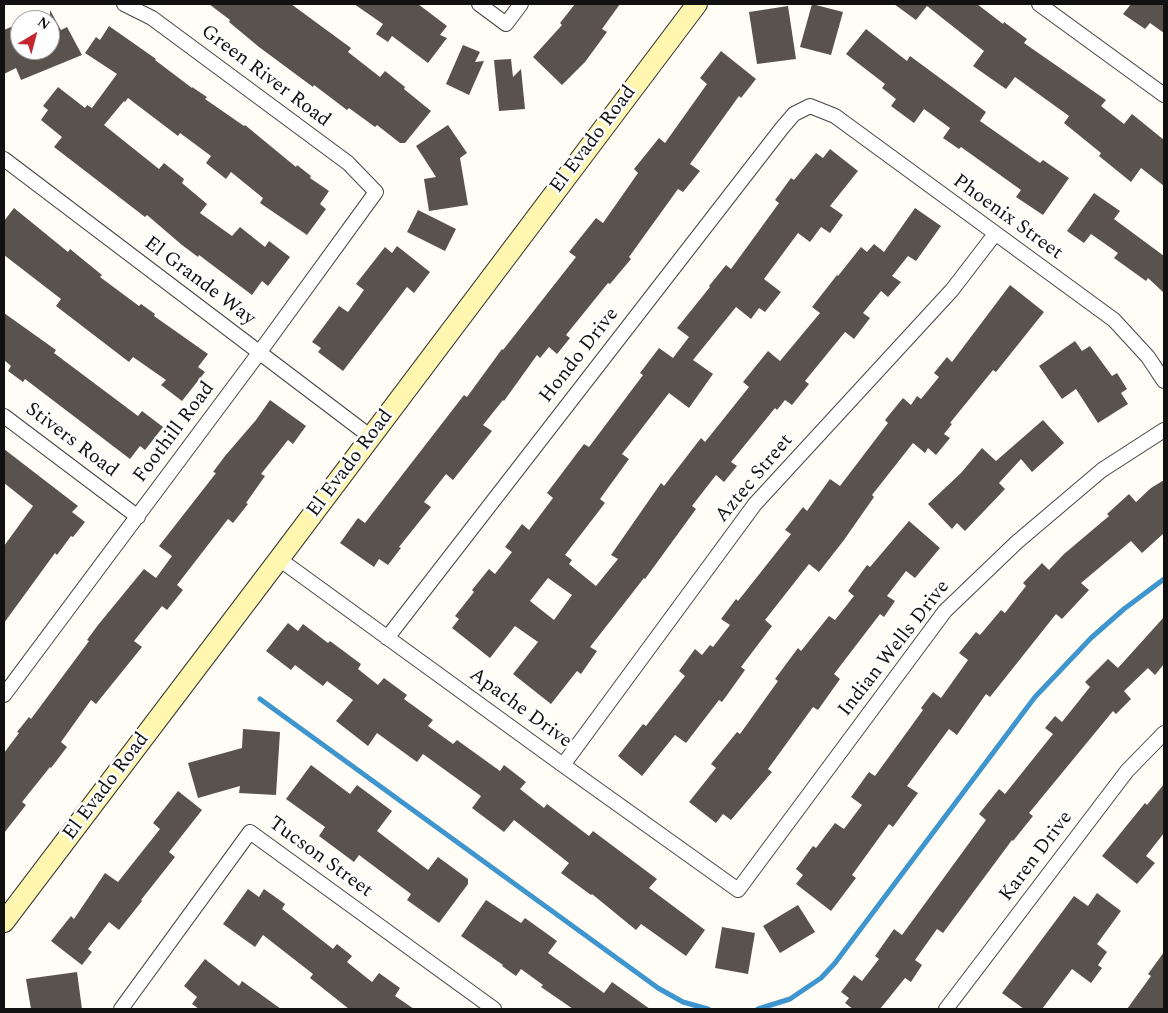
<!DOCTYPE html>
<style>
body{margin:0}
#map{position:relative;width:1168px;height:1013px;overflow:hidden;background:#fffdf5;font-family:Spectral,serif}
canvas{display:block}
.frame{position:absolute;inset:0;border:5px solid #111;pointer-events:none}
.north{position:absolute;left:10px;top:10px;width:50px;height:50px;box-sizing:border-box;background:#fff;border:1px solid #a0a0a0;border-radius:50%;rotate:37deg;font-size:14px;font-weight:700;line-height:20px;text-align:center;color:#111}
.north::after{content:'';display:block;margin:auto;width:18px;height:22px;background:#c4262e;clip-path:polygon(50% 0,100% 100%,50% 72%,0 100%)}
</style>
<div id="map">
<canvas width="1168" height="1013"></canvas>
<div class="frame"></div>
<div class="north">N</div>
</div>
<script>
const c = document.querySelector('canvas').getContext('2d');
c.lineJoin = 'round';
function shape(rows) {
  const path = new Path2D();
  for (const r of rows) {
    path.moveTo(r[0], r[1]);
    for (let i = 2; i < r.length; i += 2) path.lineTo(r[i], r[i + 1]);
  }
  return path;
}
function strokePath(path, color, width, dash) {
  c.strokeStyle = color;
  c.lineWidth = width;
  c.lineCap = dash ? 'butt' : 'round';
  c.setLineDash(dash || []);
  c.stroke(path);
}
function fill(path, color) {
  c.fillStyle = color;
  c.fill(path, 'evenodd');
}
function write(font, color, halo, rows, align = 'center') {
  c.font = font + ' Spectral,serif';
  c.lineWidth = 5;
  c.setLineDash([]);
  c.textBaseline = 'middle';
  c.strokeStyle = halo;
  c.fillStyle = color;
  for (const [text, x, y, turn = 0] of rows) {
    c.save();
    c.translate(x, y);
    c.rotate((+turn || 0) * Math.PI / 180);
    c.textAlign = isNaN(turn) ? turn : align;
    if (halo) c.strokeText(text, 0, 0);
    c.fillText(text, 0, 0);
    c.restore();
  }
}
strokePath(shape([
 [260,699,658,988,683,1002,708,1009],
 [758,1009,790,999,821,978,835,963,1035,697,1091,638,1124,609,1164,579]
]), '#3f96cf', 5);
fill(shape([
 [209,4,291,4,351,48,348,52,380,77,385,71,405,87,404,89,431,111,405,143,400,143,377,125,375,127,349,108,347,110,314,85,313,87,259,47,229,22,230,20],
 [354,4,418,4,447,26,440,35,447,38,428,63,392,36,388,42,376,34,383,24],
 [575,4,620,4,602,29,607,32,585,62,562,85,533,57,562,25,560,23],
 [812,4,843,12,831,55,800,47],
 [894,4,977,4,1003,24,1004,22,1027,39,1024,43,1106,100,1101,106,1124,124,1132,114,1164,140,1164,186,1141,168,1131,182,1099,156,1101,153,1064,123,1069,116,1015,77,1006,89,973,66,984,51,927,6,916,20],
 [1131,4,1164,4,1164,33,1150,23,1145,29,1123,14],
 [788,6,796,59,757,64,749,12],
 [50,10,61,30,67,27,82,55,21,80,16,68,4,74,4,30,20,23,20,50,50,50],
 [109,26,156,59,155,60,192,88,192,87,207,97,205,99,244,126,245,125,296,167,297,165,311,176,310,178,329,191,320,204,326,209,307,235,260,203,263,198,231,172,226,179,206,163,211,156,180,133,178,136,128,98,125,102,124,101,104,125,159,169,164,163,184,179,182,183,207,204,200,213,232,236,240,227,265,247,269,241,290,257,268,286,262,281,252,295,199,255,198,257,182,245,147,215,145,217,54,147,62,137,41,120,48,110,43,106,58,87,85,108,87,105,92,108,117,74,85,53,96,37,100,40],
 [866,29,907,61,910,56,986,112,980,121,1040,163,1043,160,1069,178,1043,215,1016,197,1021,190,961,147,959,149,943,138,950,128,924,109,914,123,891,106,896,99,882,88,885,84,846,54],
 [463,45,480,52,475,62,484,61,469,95,446,84],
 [721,51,756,79,741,98,739,96,690,164,700,171,683,192,678,189,629,257,631,259,610,284,608,283,566,335,570,338,557,354,549,347,540,358,537,355,504,401,503,400,483,425,492,431,453,480,446,474,424,502,431,507,399,547,401,548,388,565,379,559,374,567,340,543,358,518,365,523,464,395,467,397,502,349,503,350,576,257,569,252,596,218,603,223,638,173,634,169,659,138,665,143,707,84,700,78],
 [511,59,513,77,521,69,525,109,499,111,494,60],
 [448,125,467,153,460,158,468,205,429,211,424,179,436,177,416,146],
 [830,149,858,171,830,206,843,215,830,233,821,227,810,242,798,233,764,279,781,292,765,312,759,308,751,319,736,307,693,360,713,374,689,408,669,393,622,454,629,459,600,499,605,503,565,555,572,560,569,564,596,586,618,559,611,555,661,483,664,486,701,438,705,442,749,387,743,382,768,351,780,361,820,313,812,307,837,275,838,276,861,247,867,252,874,244,884,252,915,208,941,226,916,261,908,256,892,276,901,282,888,297,881,291,863,313,870,318,854,339,845,332,805,381,809,384,792,405,785,400,777,410,775,408,731,462,737,466,724,482,716,475,692,506,696,509,645,579,644,578,590,647,597,651,581,674,577,671,551,704,513,674,538,642,515,626,490,658,452,628,459,619,455,616,474,592,472,590,489,569,495,574,512,552,505,547,522,524,529,530,553,498,547,493,584,444,589,447,643,375,640,373,659,348,673,358,689,337,677,328,710,287,709,286,726,265,731,269,779,203,775,200,791,178,794,180,816,153,823,158],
 [548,578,572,595,554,620,530,601],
 [1094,193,1120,211,1114,219,1164,256,1164,293,1148,278,1146,281,1114,258,1118,253,1091,234,1084,243,1067,231],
 [14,208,68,252,70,249,102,275,100,277,139,306,141,304,155,314,154,316,208,354,198,367,205,372,182,401,161,385,166,380,133,357,129,362,56,306,61,299,4,255,4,221],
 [418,210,456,229,445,251,407,232],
 [397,246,430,272,414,293,407,287,343,371,318,352,321,348,312,342,339,306,348,312,364,290,356,284,385,247,392,253],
 [1010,285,1044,312,996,372,993,370,950,423,952,424,944,434,950,438,936,455,928,448,925,453,913,443,872,495,874,497,844,540,819,572,809,564,765,620,772,626,741,667,745,670,722,702,719,700,686,743,675,735,642,776,618,756,643,724,646,726,685,676,679,671,695,649,702,655,710,645,713,647,730,625,721,619,736,599,738,601,791,534,785,530,803,507,807,511,830,479,840,486,888,423,885,420,903,398,911,405,917,396,921,399,939,377,934,373,947,357,952,362],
 [4,313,56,350,54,353,138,416,142,411,163,427,145,450,140,446,130,459,25,379,23,382,8,371,11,366,4,360],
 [1075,341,1082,351,1090,346,1112,376,1117,373,1127,389,1121,393,1128,404,1098,423,1076,389,1062,399,1039,366],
 [270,400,306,426,293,444,288,440,261,474,265,476,246,503,248,504,233,523,228,519,177,585,183,590,167,610,162,606,134,641,142,647,96,704,91,700,61,742,67,747,51,768,50,767,22,802,26,805,4,833,4,753,19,733,17,732,29,717,31,719,89,641,87,640,98,625,144,569,156,578,172,556,159,546,216,473,213,472,225,456,256,420],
 [1043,420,1064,443,1032,472,1021,459,999,483,1005,489,965,531,957,523,952,529,928,504,961,473,982,448,996,461],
 [4,449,78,506,72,512,85,522,73,537,71,536,57,555,55,553,4,623,4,546,33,506,4,483],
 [1164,480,1164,533,1142,553,1131,541,1081,583,1089,590,1062,619,1056,614,990,697,986,694,957,735,949,729,907,786,918,793,893,827,889,824,852,875,856,878,831,911,796,884,803,875,796,869,813,846,816,848,835,823,844,829,862,805,851,797,869,772,875,776,923,710,921,708,933,692,941,698,968,660,959,653,976,632,980,635,1001,610,1005,613,1026,586,1023,583,1042,563,1049,570,1064,554,1109,516,1107,514,1129,494,1136,502,1151,488],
 [909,521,940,548,915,578,906,571,887,596,895,601,884,617,880,614,834,674,840,679,818,710,813,707,768,769,772,772,731,820,723,814,716,823,689,802,716,768,711,764,737,732,740,734,778,681,775,679,798,648,801,651,829,616,835,620,854,596,848,591,867,565,870,567],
 [1164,617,1164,664,1155,675,1148,668,1124,691,1131,699,1116,714,1113,711,1029,813,1033,816,1013,841,1012,840,943,933,937,929,915,960,922,965,911,982,905,978,880,1009,853,1009,845,1003,849,998,841,992,854,975,862,981,879,959,875,956,894,929,902,935,986,820,979,814,999,789,1005,794,1053,734,1045,728,1055,716,1062,722,1090,687,1085,682,1108,659,1118,668],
 [288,623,298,631,303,624,328,643,330,641,361,664,358,669,378,685,384,678,407,695,404,699,433,720,428,726,453,744,457,740,500,771,504,765,526,782,520,789,544,808,547,804,589,836,593,831,657,879,649,888,705,930,686,956,641,924,636,930,592,894,591,895,561,873,569,863,514,820,504,832,472,808,481,796,423,754,417,762,377,733,368,746,336,721,353,700,327,681,323,686,295,665,291,670,266,651],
 [243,729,280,732,276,795,239,793,240,786,198,798,188,763,242,748],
 [311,765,350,794,357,785,392,811,377,831,428,870,438,857,468,879,468,884,439,923,407,900,411,894,359,855,354,862,319,836,325,827,286,799],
 [1164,784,1164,833,1146,856,1155,863,1137,884,1102,856,1145,803,1147,805],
 [178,791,202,810,169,852,175,857,141,900,142,901,119,930,109,922,88,949,92,952,82,965,51,941,71,916,74,919,105,873,118,882,160,829,153,823],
 [248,889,259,897,264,889,285,904,282,909,333,949,337,944,352,956,347,962,372,982,379,973,400,988,395,996,414,1009,349,1009,310,978,313,974,263,935,255,947,223,924],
 [1097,893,1121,911,1097,944,1107,952,1098,965,1102,968,1091,983,1072,969,1042,1009,1024,1009,1002,993,1074,896,1088,906],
 [486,900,521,923,525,918,557,941,548,953,604,993,612,982,650,1009,573,1009,541,987,543,985,521,969,516,976,502,966,503,965,461,936],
 [798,905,815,932,780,953,763,926],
 [722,927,755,933,748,974,715,968],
 [1164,952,1164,1009,1127,1009,1151,976,1148,974],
 [205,959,239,986,242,981,281,1009,199,1009,192,1004,197,997,184,986],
 [77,972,82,1009,31,1009,26,979]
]), '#5a524d');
const minor = shape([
 [479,4,506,24,521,4],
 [1039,4,1164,95],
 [4,159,371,437],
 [4,416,138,517],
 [279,559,563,765,738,890,945,611,1017,542,1102,470,1164,430],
 [387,638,782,128,794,114,810,106,835,116,1114,320,1148,357,1164,381],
 [4,695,259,353,376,192,348,163,152,18,124,4],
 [563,765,755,504,952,290,995,234],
 [121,1009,250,832,494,1009],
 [946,1009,1127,771,1164,733]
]);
const secondary = shape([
 [4,922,279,559,697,4]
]);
strokePath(minor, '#444', 16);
strokePath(secondary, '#333', 22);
strokePath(minor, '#fff', 14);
strokePath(secondary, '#fff6b0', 20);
write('20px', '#111', '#fff', [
 ["Green River Road",265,77,37],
 ["El Evado Road",594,140,-53],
 ["Phoenix Street",1007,218,36],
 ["El Grande Way",199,282,37],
 ["Hondo Drive",580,356,-52],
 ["Foothill Road",175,433,-53],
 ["Stivers Road",71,441,37],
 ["El Evado Road",351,464,-53],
 ["Aztec Street",755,479,-50],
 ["Indian Wells Drive",895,649,-52],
 ["Apache Drive",520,709,36],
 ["El Evado Road",107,787,-53],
 ["Karen Drive",1037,857,-53],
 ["Tucson Street",320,858,36]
]);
</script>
